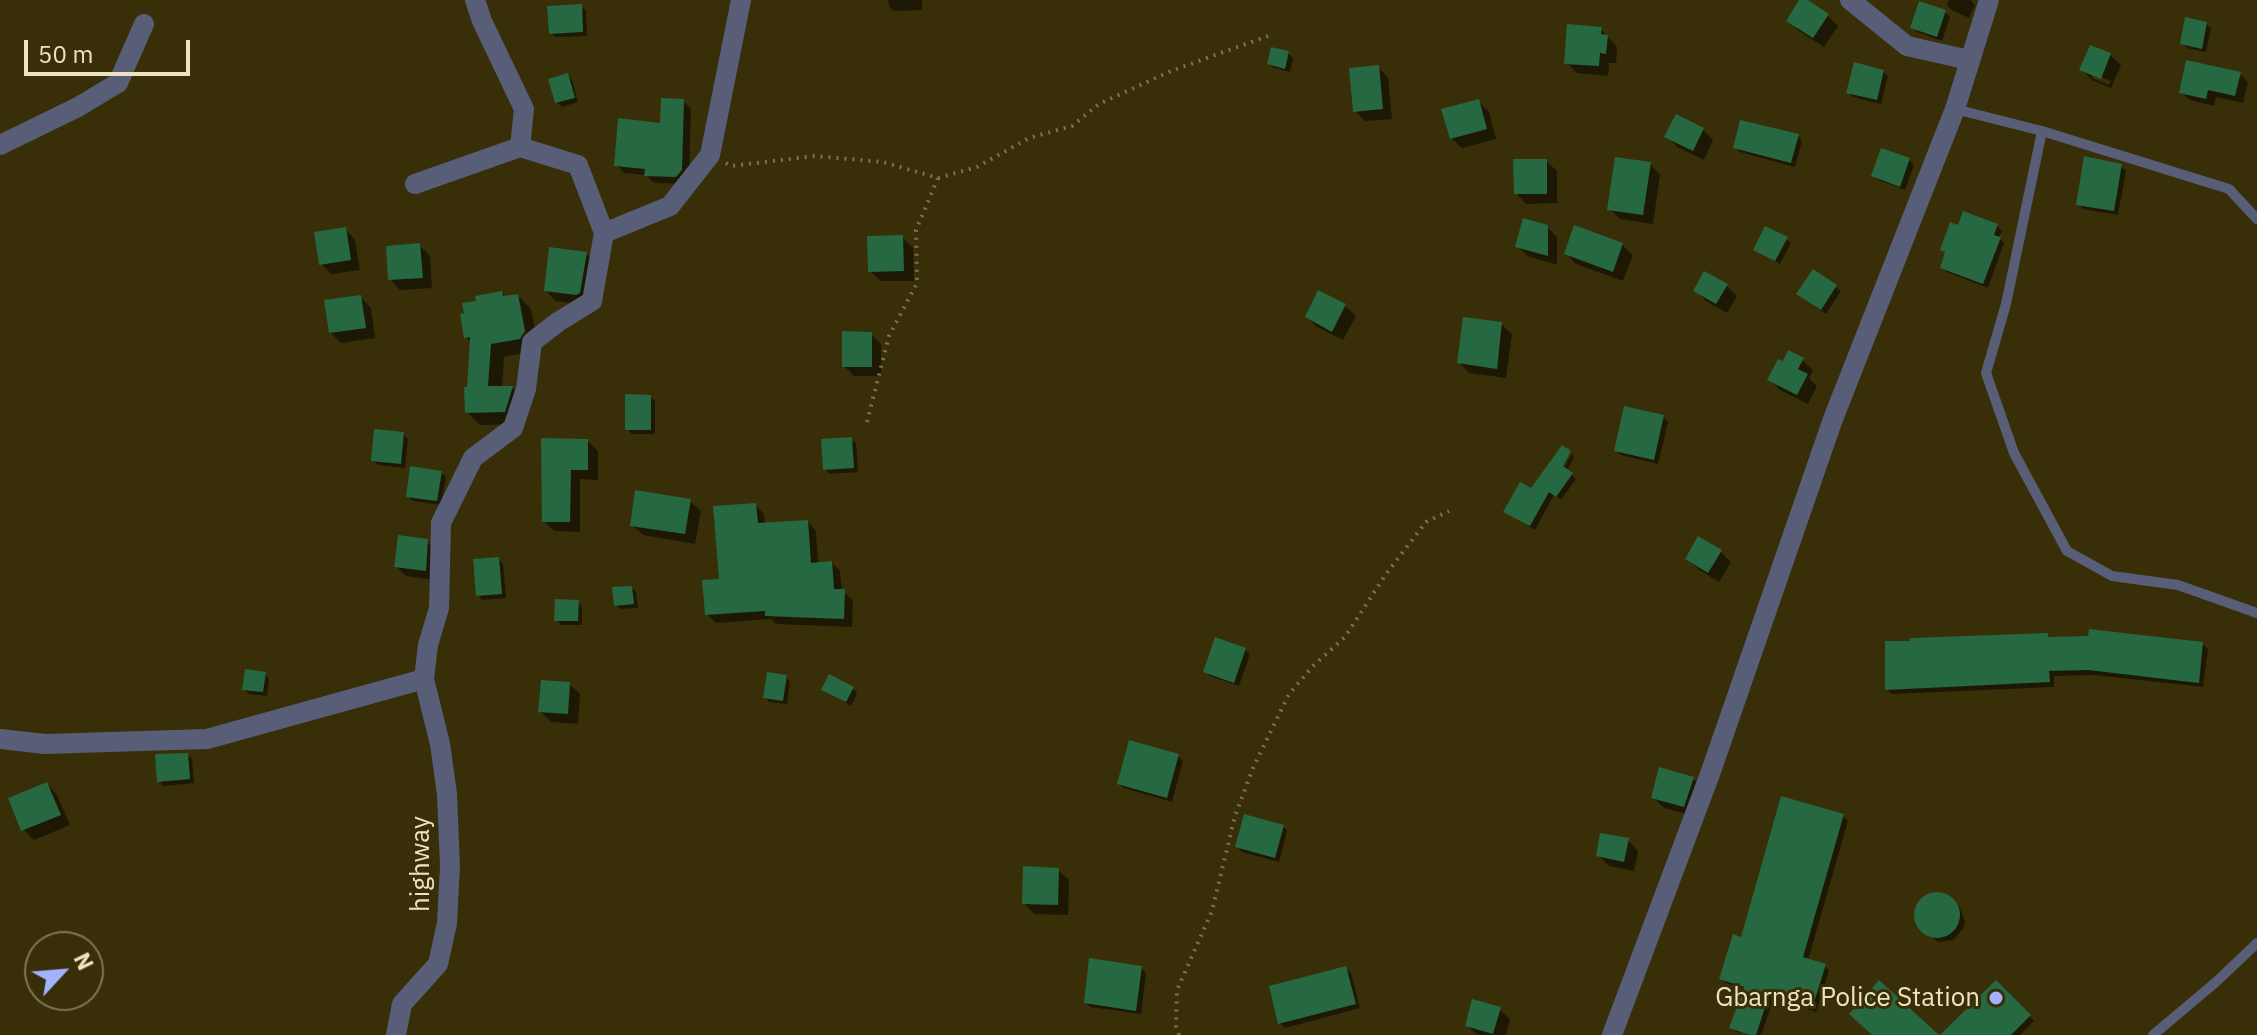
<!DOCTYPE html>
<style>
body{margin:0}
#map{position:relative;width:2257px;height:1035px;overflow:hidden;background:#382e07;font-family:"IBM Plex Sans",sans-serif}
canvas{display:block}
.north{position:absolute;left:24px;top:931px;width:80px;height:80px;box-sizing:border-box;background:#382e07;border:2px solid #807651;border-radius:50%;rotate:64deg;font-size:22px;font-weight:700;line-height:32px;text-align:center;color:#ede3c1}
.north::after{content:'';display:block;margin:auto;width:28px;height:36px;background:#a2b2fd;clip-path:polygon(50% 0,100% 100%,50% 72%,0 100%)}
.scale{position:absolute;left:24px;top:40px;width:166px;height:36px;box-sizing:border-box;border:4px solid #ede3c1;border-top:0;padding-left:10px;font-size:24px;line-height:28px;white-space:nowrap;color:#ede3c1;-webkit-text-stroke:6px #382e07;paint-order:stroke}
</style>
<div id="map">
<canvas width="2257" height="1035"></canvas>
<div class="north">N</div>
<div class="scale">50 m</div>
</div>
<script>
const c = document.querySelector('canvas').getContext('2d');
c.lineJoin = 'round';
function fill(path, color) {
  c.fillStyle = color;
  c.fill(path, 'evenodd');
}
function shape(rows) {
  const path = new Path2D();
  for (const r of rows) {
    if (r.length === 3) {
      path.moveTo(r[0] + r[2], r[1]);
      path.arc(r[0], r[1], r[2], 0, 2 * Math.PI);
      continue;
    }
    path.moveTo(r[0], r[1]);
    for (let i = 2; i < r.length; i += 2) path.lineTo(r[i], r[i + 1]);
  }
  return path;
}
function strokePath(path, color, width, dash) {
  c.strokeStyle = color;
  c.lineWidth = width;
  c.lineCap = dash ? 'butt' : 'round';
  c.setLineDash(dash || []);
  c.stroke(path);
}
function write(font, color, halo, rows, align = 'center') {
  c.font = font + ' "IBM Plex Sans",sans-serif';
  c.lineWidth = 6;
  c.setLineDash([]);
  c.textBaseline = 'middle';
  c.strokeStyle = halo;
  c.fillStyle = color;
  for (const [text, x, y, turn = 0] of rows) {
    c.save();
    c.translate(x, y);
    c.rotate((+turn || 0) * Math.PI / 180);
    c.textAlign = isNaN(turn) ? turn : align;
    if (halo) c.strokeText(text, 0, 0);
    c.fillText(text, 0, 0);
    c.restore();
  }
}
fill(shape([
 [888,0,922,0,922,10,893,11,889,6],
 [1802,0,1827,15,1838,26,1824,47,1799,31,1788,20],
 [1949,0,1970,0,1975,5,1969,18,1952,10,1947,5],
 [1920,3,1945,12,1950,17,1942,41,1917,32,1912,27],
 [581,6,586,11,587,36,555,37,551,33],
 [2206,24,2211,28,2206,52,2187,48,2182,43],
 [1601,29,1617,47,1616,63,1609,63,1608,76,1577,73,1567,63],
 [2091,47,2110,55,2121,65,2111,88,2092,80,2082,70],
 [2092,73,2111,81,2109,85,2092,78],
 [1288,53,1293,58,1290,72,1274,68,1269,64],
 [1378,67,1388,78,1392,119,1365,121,1355,111],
 [1883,72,1888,76,1881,104,1853,97,1849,92],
 [2240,74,2248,82,2243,103,2216,97,2214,106,2190,100,2181,92],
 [568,75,572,80,578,102,562,107,557,102],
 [683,101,691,109,689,178,684,184,654,183,646,175,624,173,617,165,662,125],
 [1478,101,1489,112,1496,139,1462,148,1451,138],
 [1703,130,1713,140,1704,160,1677,147,1667,136],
 [1798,136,1802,141,1795,167,1740,152,1735,147],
 [1909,160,1914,165,1905,190,1878,180,1873,176],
 [1546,161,1557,171,1557,203,1526,204,1516,193],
 [1650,164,1660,175,1653,224,1620,219,1609,209],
 [2121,166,2126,171,2118,215,2083,209,2078,204],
 [1546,226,1557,237,1557,265,1528,256,1517,246],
 [1997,226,2002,231,1999,238,2004,243,1988,288,1947,272,1942,267,1947,254,1942,249,1959,228],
 [345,229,355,240,360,270,332,274,321,264],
 [902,237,913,248,914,281,881,281,870,271],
 [1786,239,1791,243,1780,264,1755,249],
 [419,245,430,256,432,288,400,290,390,279],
 [1622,245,1633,255,1623,281,1576,264,1566,253],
 [587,254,597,264,587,305,556,301,546,291],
 [1813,272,1841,291,1826,314,1803,298],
 [1727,286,1737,296,1727,313,1706,301,1695,290],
 [502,293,507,298,518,296,531,309,538,345,533,351,504,357,502,388,512,388,526,401,518,424,480,425,467,412,472,343,466,337],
 [1319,293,1345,306,1356,316,1343,340,1317,327,1307,317],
 [360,297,371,308,375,338,341,343,330,332],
 [1501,324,1512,334,1506,378,1469,373,1459,362],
 [871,334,881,344,881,376,854,376,844,366],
 [1802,360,1813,370,1809,378,1817,386,1808,404,1780,390,1770,380,1784,364],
 [650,397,655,401,655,434,632,434,627,429],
 [1663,417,1668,422,1658,464,1621,455,1616,451],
 [403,434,408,439,405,468,378,465,373,460],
 [851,439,856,443,858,472,830,474,825,469],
 [543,440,588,441,598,451,598,480,580,479,580,532,554,531,544,521],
 [1572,454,1574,457,1567,471,1576,479,1561,500,1554,495,1535,530,1506,511,1557,473,1560,475],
 [441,473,446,477,441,505,413,501,408,496],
 [690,501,701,511,695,544,643,535,632,525],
 [755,505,764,514,765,524,808,522,816,531,818,564,832,563,840,571,842,591,853,600,852,627,776,624,771,619,716,623,707,614],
 [427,541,437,552,435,580,406,576,396,566],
 [1720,551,1731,562,1719,582,1698,569,1687,558],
 [498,559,503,564,506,598,482,600,478,595],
 [632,588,636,592,638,608,621,609,616,605],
 [578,602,582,607,582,625,561,625,557,620],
 [2047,635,2051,639,2202,644,2208,649,2203,687,2094,675,2054,676,2054,687,1892,694,1887,689],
 [1245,650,1250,654,1239,686,1210,676,1205,671],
 [265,674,269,679,267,696,249,694,244,689],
 [786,677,790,682,787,704,770,702,765,697],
 [569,684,580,694,578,724,551,722,540,711],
 [853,688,857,693,851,706,824,689],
 [187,755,192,759,194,783,164,786,159,781],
 [1178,756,1183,761,1172,802,1124,788,1119,784],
 [1693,779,1704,789,1694,816,1664,808,1653,797],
 [47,784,57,795,70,825,34,840,23,829],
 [1843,816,1848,821,1808,960,1825,966,1829,971,1816,1012,1774,998,1761,1035,1736,1032,1732,1027,1745,989,1726,983,1722,978,1743,940],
 [1283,826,1287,831,1279,862,1242,852,1237,847],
 [1628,840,1638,851,1634,871,1609,866,1598,855],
 [1058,870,1069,880,1068,915,1034,914,1024,903],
 [1935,894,1942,894,1960,908,1965,922,1963,929,1953,940,1938,942,1920,928,1916,914,1922,900],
 [1141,968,1146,973,1141,1014,1090,1007,1086,1002],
 [1346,969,1351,973,1360,1008,1285,1028,1280,1023],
 [1996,983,2034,1021,2020,1035,1955,1035],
 [1499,1009,1510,1019,1506,1035,1477,1035,1468,1026]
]), '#0007');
fill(shape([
 [1799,0,1808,0,1829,14,1813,38,1786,21],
 [1919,1,1946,10,1937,37,1910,28],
 [582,4,583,32,549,34,547,6],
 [2185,17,2207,22,2202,49,2180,44],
 [1567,24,1602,27,1601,34,1608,35,1606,54,1600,53,1599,66,1564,64],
 [2090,45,2111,53,2101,79,2079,70],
 [1271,47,1289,51,1285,69,1267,64],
 [2186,60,2241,72,2235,96,2208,90,2206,99,2179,93],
 [1854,62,1884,70,1877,100,1846,93],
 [1379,65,1383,109,1353,112,1349,68],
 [568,73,575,98,555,103,548,79],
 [661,98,684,99,682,170,676,177,644,176,645,169,614,166,618,118,660,123],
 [1479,99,1487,129,1450,139,1441,109],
 [1676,114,1704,128,1693,151,1664,137],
 [1740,120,1799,134,1791,163,1733,148],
 [1881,148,1910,158,1900,187,1871,176],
 [2084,156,2122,164,2114,211,2076,205],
 [1615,157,1651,162,1643,215,1607,210],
 [1513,159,1547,159,1547,194,1514,194],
 [1963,211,1998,224,1994,235,2001,237,1983,284,1940,268,1945,252,1940,250,1950,222,1958,225],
 [1523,218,1548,225,1548,256,1515,247],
 [1574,225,1623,243,1613,272,1564,254],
 [1765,226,1788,237,1775,261,1753,250],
 [346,227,351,260,319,265,314,232],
 [903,235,904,271,868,272,867,236],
 [420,243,423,278,388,280,386,246],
 [549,247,587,252,580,293,576,295,544,291],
 [1813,269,1837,285,1821,310,1796,294],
 [1704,271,1728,284,1716,304,1693,291],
 [1318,290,1346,304,1332,332,1305,317],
 [502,291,503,296,518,294,525,331,520,339,491,344,488,386,513,386,505,412,465,413,464,387,467,387,470,337,464,338,460,314,464,313,462,303,476,301,475,296],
 [361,295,366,328,329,333,324,300],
 [1463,317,1502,322,1497,369,1457,363],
 [842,331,872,332,872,367,842,367],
 [1788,350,1804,358,1798,369,1808,374,1797,395,1767,380,1778,359,1783,361],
 [625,394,651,395,651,430,625,430],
 [1624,406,1664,415,1654,460,1614,451],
 [374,429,404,432,401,464,371,461],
 [852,437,854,468,823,470,821,439],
 [541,438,588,439,588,470,571,470,570,522,542,522],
 [1562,445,1571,451,1563,466,1573,473,1556,497,1549,492,1530,526,1503,512,1520,482,1531,488],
 [410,466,442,471,437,501,406,497],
 [635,490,691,499,685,534,630,526],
 [756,503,758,523,808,520,811,563,832,561,834,589,845,589,844,619,765,616,765,611,705,615,702,580,719,579,713,506],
 [398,535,428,539,426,571,394,567],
 [1698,536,1722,550,1708,573,1685,559],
 [499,557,502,594,476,596,473,559],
 [632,586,634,604,614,606,612,587],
 [555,599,579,600,578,621,554,621],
 [2089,629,2203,642,2199,683,2088,670,2049,671,2050,682,1885,690,1885,641,1910,641,1910,638,2048,633,2048,637,2088,636],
 [1215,637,1246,648,1234,683,1203,672],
 [245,669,266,672,263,692,242,690],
 [767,672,787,675,783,701,763,698],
 [829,674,854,687,846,702,821,690],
 [541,680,570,682,568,714,538,712],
 [1129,740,1179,754,1167,798,1117,784],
 [188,753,190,779,157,782,155,754],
 [1659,767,1694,777,1684,807,1651,798],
 [47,782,61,815,21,831,8,798],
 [1781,796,1844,814,1803,957,1826,964,1812,1009,1769,995,1756,1035,1750,1035,1729,1028,1744,987,1719,979,1733,934,1741,937],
 [1244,814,1284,825,1275,858,1235,847],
 [1600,833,1629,838,1624,862,1596,856],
 [1023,866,1059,868,1058,905,1022,904],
 [1937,915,23],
 [1089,958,1142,966,1136,1011,1084,1003],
 [1346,966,1356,1004,1278,1024,1269,986],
 [1879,980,1939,1035,1872,1035,1849,1014],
 [1996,980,2031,1015,2011,1035,1940,1035],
 [1472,999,1501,1007,1493,1034,1465,1026]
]), '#266841');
strokePath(shape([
 [726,163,731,166,815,156,883,162,938,178,977,167,1029,138,1072,126,1099,104,1171,71,1268,36],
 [867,422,889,336,917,283,916,230,938,178],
 [1179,1035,1176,1026,1177,990,1212,911,1235,816,1253,768,1289,694,1313,666,1345,637,1386,574,1426,522,1449,511]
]), '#7d734e', 4, [2, 6]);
strokePath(shape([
 [1955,109,2042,131,2229,189,2257,219],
 [2042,131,2006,304,1986,373,2014,453,2067,551,2112,576,2178,585,2257,613],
 [2153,1035,2216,982,2257,943]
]), '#585e77', 10);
strokePath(shape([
 [475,0,482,21,524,109,520,147],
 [1850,0,1907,46,1969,60],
 [0,145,78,107,118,83,144,24],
 [415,184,520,147,578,165,604,233],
 [0,739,45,744,207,739,424,679],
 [396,1035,402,1004,438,964,447,923,450,866,447,794,440,744,424,679,428,645,439,608,441,523,473,458,513,428,526,389,532,342,558,322,592,301,604,233,670,206,710,155,741,0],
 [1612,1035,1710,774,1833,419,1955,109,1989,0]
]), '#585e77', 20);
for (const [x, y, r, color] of [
 [1996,998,8,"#a2b2fd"]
]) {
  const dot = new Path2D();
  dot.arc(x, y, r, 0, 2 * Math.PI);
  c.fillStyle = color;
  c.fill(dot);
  strokePath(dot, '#382e07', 3);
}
write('26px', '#ede3c1', '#382e07', [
 ["highway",421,864,-90]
]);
write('26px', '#ede3c1', '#382e07', [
 ["Gbarnga Police Station",1980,998]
], 'right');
</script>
